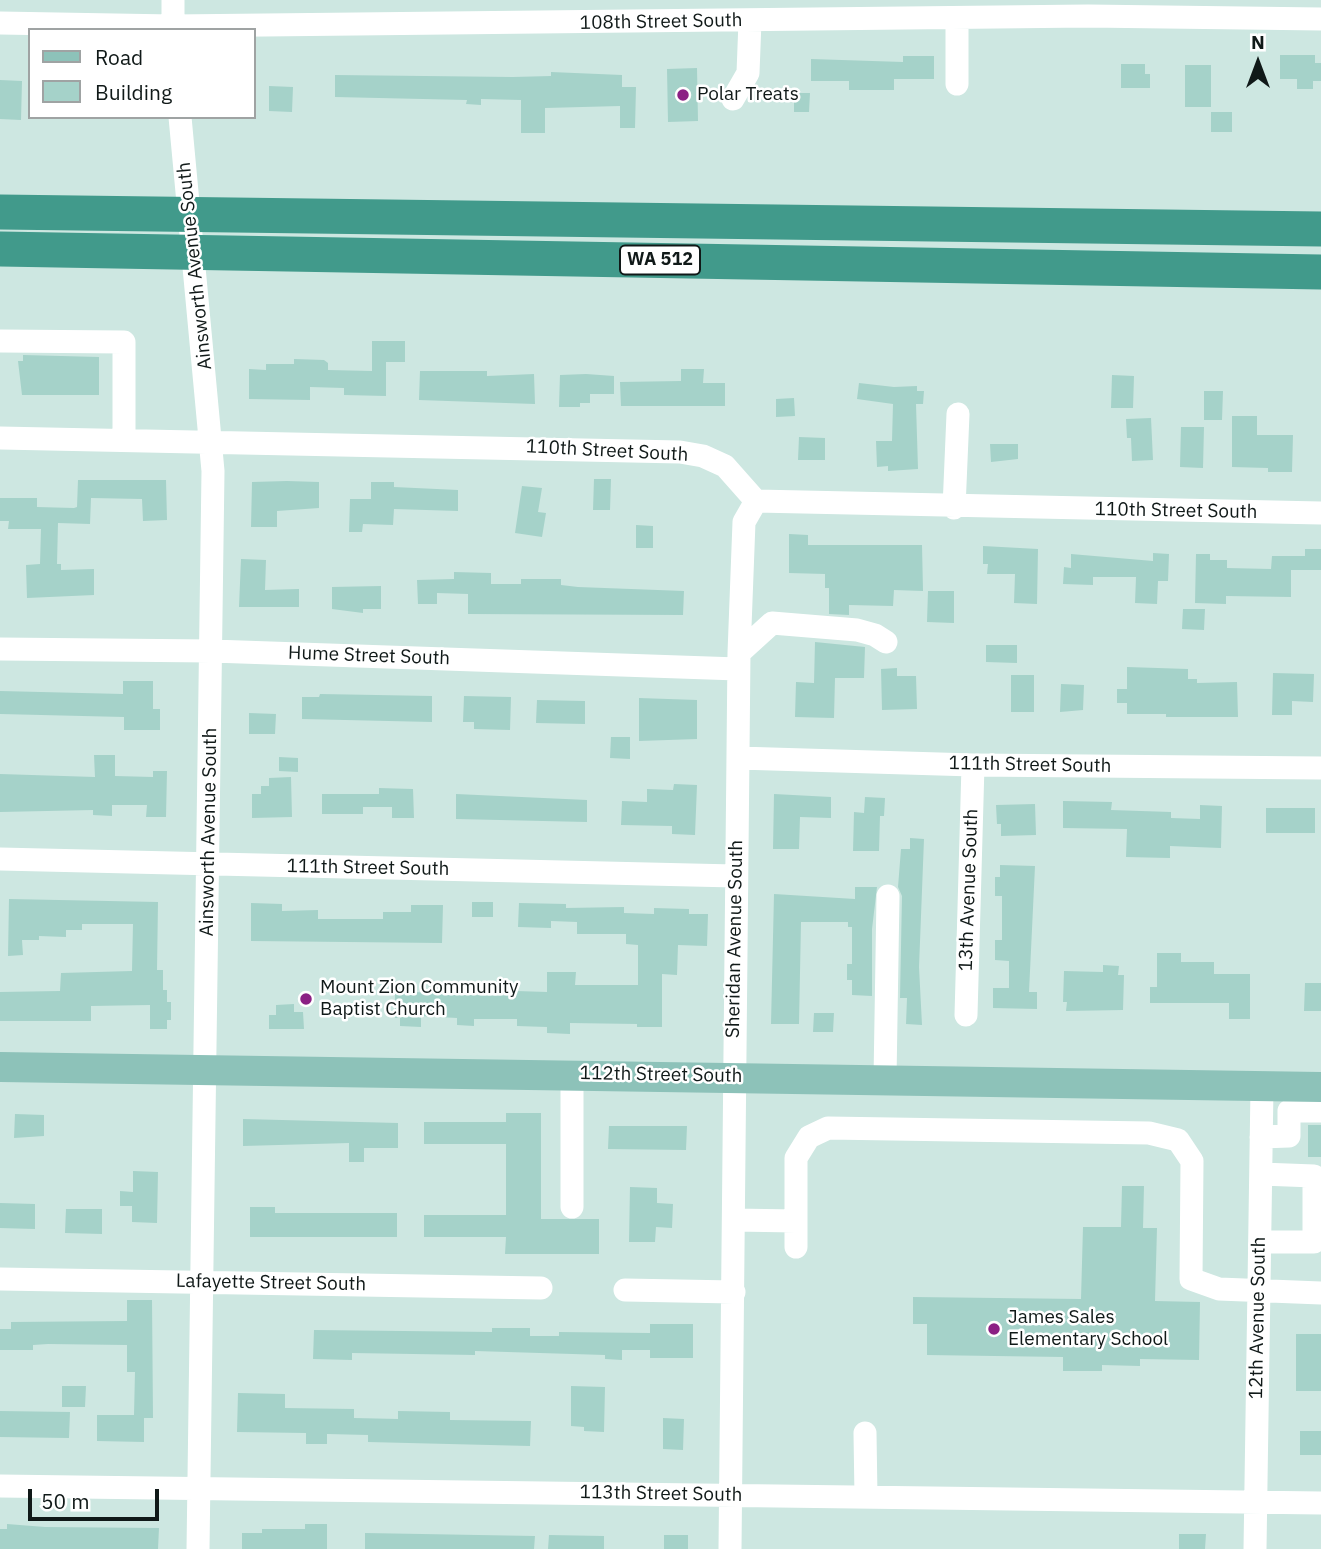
<!DOCTYPE html>
<style>
body{margin:0}
#map{position:relative;width:1321px;height:1549px;overflow:hidden;background:#cde7e1;font-family:"IBM Plex Sans",sans-serif}
canvas{display:block}
.legend{position:absolute;left:28px;top:28px;width:228px;height:91px;box-sizing:border-box;background:#fff;border:2px solid #9fa3a3;margin:0;padding:9px 12px;list-style:none;font-size:21px;color:#101918}
.legend li{display:flex;align-items:center;gap:14px;height:35px}
.legend b{width:35px;border:2px solid #9fa3a3}
.north{position:absolute;left:1223px;top:28px;width:70px;height:70px;-webkit-text-stroke:5px #fff;paint-order:stroke;rotate:0deg;font-size:19px;font-weight:700;line-height:28px;text-align:center;color:#101918}
.north::after{content:'';display:block;margin:auto;width:24px;height:32px;background:#101918;clip-path:polygon(50% 0,100% 100%,50% 72%,0 100%)}
.scale{position:absolute;left:28px;top:1489px;width:131px;height:32px;box-sizing:border-box;border:4px solid #101918;border-top:0;padding-left:9px;font-size:21px;line-height:24px;white-space:nowrap;color:#101918;-webkit-text-stroke:5px #fff;paint-order:stroke}
</style>
<div id="map">
<canvas width="1321" height="1549"></canvas>
<ul class="legend">
<li><b style="height:9px;background:#8dc2b9"></b>Road</li>
<li><b style="height:19px;background:#a5d2c9"></b>Building</li>
</ul>
<div class="north">N</div>
<div class="scale">50 m</div>
</div>
<script>
const c = document.querySelector('canvas').getContext('2d');
c.lineJoin = 'round';
function fill(path, color) {
  c.fillStyle = color;
  c.fill(path, 'evenodd');
}
function shape(rows) {
  const path = new Path2D();
  for (const r of rows) {
    path.moveTo(r[0], r[1]);
    for (let i = 2; i < r.length; i += 2) path.lineTo(r[i], r[i + 1]);
  }
  return path;
}
function strokePath(path, color, width, dash) {
  c.strokeStyle = color;
  c.lineWidth = width;
  c.lineCap = dash ? 'butt' : 'round';
  c.setLineDash(dash || []);
  c.stroke(path);
}
function write(font, color, halo, rows, align = 'center') {
  c.font = font + ' "IBM Plex Sans",sans-serif';
  c.lineWidth = 5;
  c.setLineDash([]);
  c.textBaseline = 'middle';
  c.strokeStyle = halo;
  c.fillStyle = color;
  for (const [text, x, y, turn = 0] of rows) {
    c.save();
    c.translate(x, y);
    c.rotate((+turn || 0) * Math.PI / 180);
    c.textAlign = isNaN(turn) ? turn : align;
    if (halo) c.strokeText(text, 0, 0);
    c.fillText(text, 0, 0);
    c.restore();
  }
}
fill(shape([
 [1280,55,1315,55,1315,63,1321,63,1321,81,1313,81,1313,89,1297,89,1297,79,1280,79],
 [903,56,934,56,934,79,894,79,894,90,849,90,849,81,811,81,811,59,903,62],
 [1121,64,1145,64,1145,74,1150,74,1150,88,1121,88],
 [1185,65,1211,65,1211,107,1185,107],
 [697,68,698,121,668,122,667,69],
 [551,72,622,75,622,87,636,87,635,128,620,128,620,106,545,108,545,133,521,133,521,100,481,99,481,105,466,104,467,100,335,97,335,75,513,77,551,76],
 [0,80,22,81,21,120,0,119],
 [269,86,293,87,292,112,269,111],
 [794,93,810,93,809,112,794,112],
 [1211,112,1232,112,1232,132,1211,132],
 [372,341,405,341,405,362,386,362,386,396,344,395,344,388,310,387,310,400,249,399,249,369,266,370,266,364,294,364,294,359,324,360,328,363,328,370,372,371],
 [23,355,99,357,99,395,22,395,18,361,23,361],
 [681,369,704,369,703,383,725,383,725,406,621,406,620,382,681,381],
 [420,371,487,371,487,376,534,374,535,404,419,400],
 [586,374,614,376,614,394,590,394,590,403,580,403,580,407,559,407,560,375],
 [1112,375,1134,376,1133,408,1111,408],
 [859,383,894,387,917,386,917,391,924,391,923,404,916,404,918,469,888,471,888,466,877,467,876,441,892,441,893,404,857,399],
 [1204,391,1223,391,1222,420,1204,420],
 [794,398,795,416,776,417,776,399],
 [1232,416,1257,416,1257,435,1293,435,1292,472,1268,472,1268,468,1232,467],
 [1151,418,1153,460,1132,461,1131,438,1127,438,1126,419],
 [1181,427,1204,427,1203,468,1180,467],
 [799,437,825,438,825,460,798,460],
 [990,444,1018,444,1018,459,991,462],
 [594,479,611,479,610,510,593,510],
 [78,480,166,480,167,520,143,521,142,499,91,498,90,524,58,523,57,564,61,564,61,570,94,569,94,595,27,598,26,565,40,564,41,529,8,529,9,521,0,521,0,498,37,498,37,507,74,508,77,507],
 [287,481,319,482,319,508,277,511,277,527,251,527,252,482],
 [371,482,394,482,394,487,458,490,458,511,394,509,393,525,363,524,362,532,349,532,350,499,371,499],
 [522,486,542,488,538,512,546,513,542,537,515,533],
 [636,525,653,526,653,548,636,548],
 [789,534,808,535,808,545,922,545,923,591,894,590,893,606,849,605,849,615,829,614,829,588,825,588,825,574,789,573],
 [983,546,1038,549,1037,604,1014,603,1015,574,987,574,988,564,983,564],
 [1305,549,1321,549,1321,570,1291,570,1291,597,1226,596,1226,604,1195,603,1196,554,1210,554,1210,560,1227,560,1227,568,1271,569,1272,556,1305,556],
 [1153,553,1169,554,1168,581,1158,581,1157,604,1135,603,1136,577,1093,577,1093,585,1063,584,1064,567,1071,568,1071,554,1153,561],
 [241,559,266,560,265,590,299,589,299,607,239,607],
 [454,572,491,573,491,584,521,584,521,579,561,579,561,585,578,587,684,591,683,615,468,614,468,594,437,593,437,604,418,604,417,580,454,579],
 [381,586,381,609,363,609,363,613,332,609,332,587],
 [928,591,954,591,954,623,927,622],
 [1183,609,1205,609,1204,630,1182,629],
 [815,642,865,647,864,678,835,678,834,718,795,717,796,682,814,683],
 [986,645,1017,645,1017,663,986,662],
 [1127,667,1188,669,1188,679,1197,679,1197,683,1237,682,1238,717,1166,717,1166,714,1127,714,1127,703,1117,703,1117,689,1127,689],
 [897,668,897,676,916,676,917,709,882,710,881,669],
 [1273,673,1314,674,1313,702,1292,701,1292,715,1272,715],
 [1011,675,1034,675,1034,712,1011,712],
 [123,681,153,681,153,709,160,709,160,730,124,730,124,717,0,714,0,691,123,694],
 [1061,684,1084,685,1083,710,1060,712],
 [320,694,432,696,432,722,302,719,302,697,319,697],
 [464,696,511,697,510,730,474,729,474,722,463,722],
 [639,698,697,700,697,739,639,741],
 [537,700,585,701,585,724,536,723],
 [249,713,276,714,275,734,249,734],
 [611,737,630,737,630,759,610,758],
 [94,755,115,755,115,776,153,777,153,771,167,771,166,817,146,817,147,805,112,805,112,816,93,815,93,810,0,812,0,774,95,777],
 [279,757,298,758,298,772,279,771],
 [291,777,292,817,252,818,252,794,261,794,261,786,269,786,269,778],
 [674,784,697,785,695,835,672,834,672,826,621,825,622,801,647,802,647,789,673,790],
 [379,788,413,789,414,818,392,818,392,807,363,807,363,814,322,814,322,794,379,794],
 [456,794,587,800,587,822,456,819],
 [774,794,831,797,831,818,800,817,799,849,773,849],
 [865,797,885,798,884,816,880,816,879,851,853,851,854,812,864,813],
 [1063,801,1112,802,1111,810,1171,812,1171,818,1200,819,1200,805,1222,806,1221,848,1170,846,1170,858,1126,857,1127,829,1063,828],
 [1035,804,1036,835,1001,836,1001,824,997,824,996,805],
 [1266,808,1315,808,1315,833,1266,833],
 [910,838,924,839,919,967,922,1025,906,1024,907,998,900,998,902,896,898,887,901,849,910,849],
 [1000,865,1035,866,1029,992,1037,992,1037,1009,993,1008,993,988,1009,988,1009,961,995,960,995,940,1002,940,1002,896,995,896,995,877,1000,877],
 [855,887,877,887,872,929,872,996,852,995,852,980,847,980,847,964,852,964,852,927,848,927,848,922,801,922,799,1024,771,1024,774,894,855,899],
 [9,899,158,902,157,970,163,970,163,990,167,990,167,1002,171,1002,171,1020,167,1020,167,1029,150,1029,150,1005,91,1006,91,1021,0,1021,0,992,60,991,61,973,132,971,133,924,82,924,82,930,66,930,66,937,39,936,39,940,22,940,23,955,8,956],
 [472,902,493,902,493,917,472,917],
 [251,903,282,904,282,911,318,910,318,919,383,919,383,912,411,912,411,905,443,905,442,943,251,941],
 [519,903,566,904,566,908,624,907,624,913,654,914,654,908,689,909,689,914,708,914,707,946,678,945,677,975,662,974,662,1027,637,1027,637,1024,570,1023,570,1034,547,1033,547,1027,517,1026,517,1019,474,1019,474,1026,457,1025,457,1018,421,1016,421,1027,400,1026,400,1018,395,1018,395,991,494,996,513,995,516,991,547,992,547,972,576,972,575,985,638,985,638,945,626,944,626,934,577,934,577,922,551,921,551,928,518,927],
 [1157,953,1181,953,1181,962,1214,962,1214,974,1250,974,1250,1019,1229,1019,1229,1003,1150,1003,1150,987,1157,987],
 [1103,965,1119,966,1118,975,1124,975,1123,1010,1066,1011,1067,1002,1063,1002,1064,971,1103,972],
 [1305,983,1321,983,1321,1011,1304,1011],
 [294,1004,294,1012,303,1012,304,1029,269,1029,269,1015,276,1015,276,1005],
 [814,1013,834,1013,833,1032,813,1032],
 [506,1113,541,1113,541,1219,599,1219,599,1254,505,1254,506,1237,424,1237,424,1215,506,1215,506,1144,424,1144,424,1122,506,1122],
 [15,1114,44,1115,44,1136,14,1138],
 [243,1119,398,1123,398,1148,364,1148,364,1162,349,1162,349,1143,243,1146],
 [1308,1125,1321,1125,1321,1157,1308,1157],
 [609,1126,687,1126,686,1150,608,1149],
 [133,1171,158,1172,157,1223,132,1222,132,1206,120,1206,120,1191,133,1192],
 [1122,1186,1144,1186,1143,1228,1157,1228,1155,1301,1200,1302,1199,1360,1140,1359,1140,1366,1102,1365,1102,1371,1063,1371,1063,1357,927,1355,927,1324,913,1324,913,1297,1081,1299,1083,1227,1121,1227],
 [630,1187,657,1188,657,1203,673,1204,672,1228,656,1227,655,1242,629,1242],
 [0,1203,35,1204,35,1229,0,1228],
 [250,1207,275,1207,275,1213,397,1213,397,1237,250,1237],
 [66,1209,102,1209,102,1234,65,1233],
 [127,1300,152,1300,153,1418,144,1418,144,1442,97,1441,97,1415,134,1415,135,1372,127,1372,127,1345,48,1344,33,1345,33,1350,0,1350,0,1329,11,1329,11,1322,127,1321],
 [650,1324,693,1324,693,1358,650,1358,650,1350,622,1350,622,1360,605,1359,605,1355,475,1351,475,1355,352,1353,352,1360,313,1359,314,1330,492,1332,492,1328,530,1328,530,1336,559,1336,559,1332,650,1333],
 [1296,1334,1321,1334,1321,1391,1296,1391],
 [62,1386,86,1386,85,1407,62,1407],
 [571,1386,605,1387,604,1432,584,1431,584,1427,571,1426],
 [238,1393,285,1394,285,1408,354,1409,354,1418,398,1419,398,1411,450,1412,450,1420,531,1421,530,1446,368,1442,368,1435,327,1434,327,1444,306,1444,306,1433,237,1432],
 [0,1411,70,1412,69,1438,0,1437],
 [663,1418,684,1419,683,1450,663,1449],
 [1300,1431,1321,1431,1321,1455,1300,1455],
 [7,1524,45,1527,159,1528,158,1549,0,1549,0,1529,7,1529],
 [305,1524,327,1524,327,1549,242,1549,242,1533,262,1533,262,1529,305,1529],
 [365,1533,535,1536,534,1549,365,1549],
 [1179,1534,1206,1534,1205,1549,1179,1549],
 [549,1535,604,1536,604,1549,548,1549],
 [664,1535,688,1535,688,1549,664,1549]
]), '#a5d2c9');
strokePath(shape([
 [173,0,173,30],
 [957,18,957,84],
 [0,23,173,26,1088,16,1321,19],
 [733,99,748,73,750,21],
 [180,117,213,471,198,1549],
 [0,341,124,342,124,439],
 [0,438,680,452,703,456,725,466,756,501,1321,513],
 [954,508,958,414],
 [0,649,212,651,738,669],
 [739,653,772,623,857,630,875,635,886,642],
 [738,758,973,765,1321,768],
 [0,859,735,876],
 [966,1015,973,765],
 [885,1079,888,896],
 [1261,1137,1289,1136,1289,1111,1321,1111],
 [572,1207,572,1074],
 [734,1220,796,1221],
 [1260,1242,1314,1242,1314,1176,1261,1174],
 [796,1247,796,1158,809,1137,828,1128,1149,1133,1178,1140,1192,1161,1191,1279,1219,1289,1321,1293],
 [0,1279,541,1288],
 [625,1290,734,1292],
 [865,1433,866,1497],
 [0,1486,1321,1503],
 [730,1549,739,653,744,522,756,501],
 [1255,1549,1262,1087]
]), '#fff', 23);
strokePath(shape([
 [0,1067,1321,1087]
]), '#8dc2b9', 30);
strokePath(shape([
 [0,212,1321,229],
 [0,249,1321,272]
]), '#419a8b', 35);
for (const [x, y, r, color] of [
 [683,95,7,"#8b2084"],
 [306,999,7,"#8b2084"],
 [994,1329,7,"#8b2084"]
]) {
  const dot = new Path2D();
  dot.arc(x, y, r, 0, 2 * Math.PI);
  c.fillStyle = color;
  c.fill(dot);
  strokePath(dot, '#fff', 2.5);
}
for (const [x, y, w] of [
 [660,260,80]
]) {
  const box = new Path2D();
  box.roundRect(x - w / 2, y - 14.5, w, 29, 5);
  c.fillStyle = '#fff';
  c.fill(box);
  strokePath(box, '#101918', 2);
}
write('bold 18px', '#101918', null, [
 ["WA 512",660,260]
]);
write('19px', '#101918', '#fff', [
 ["108th Street South",661,22,-1],
 ["Ainsworth Avenue South",195,266,-96],
 ["110th Street South",607,451,3],
 ["110th Street South",1176,511,1],
 ["Hume Street South",369,656,2],
 ["111th Street South",1030,765,1],
 ["Ainsworth Avenue South",209,832,-89],
 ["111th Street South",368,868,1],
 ["13th Avenue South",969,890,-88],
 ["Sheridan Avenue South",735,939,-89],
 ["112th Street South",661,1075,1],
 ["Lafayette Street South",271,1283,1],
 ["12th Avenue South",1258,1318,-89],
 ["113th Street South",661,1494,1]
]);
write('19px', '#101918', '#fff', [
 ["Polar Treats",697,95],
 ["Mount Zion Community",320,988],
 ["Baptist Church",320,1010],
 ["James Sales",1008,1318],
 ["Elementary School",1008,1340]
], 'left');
</script>
